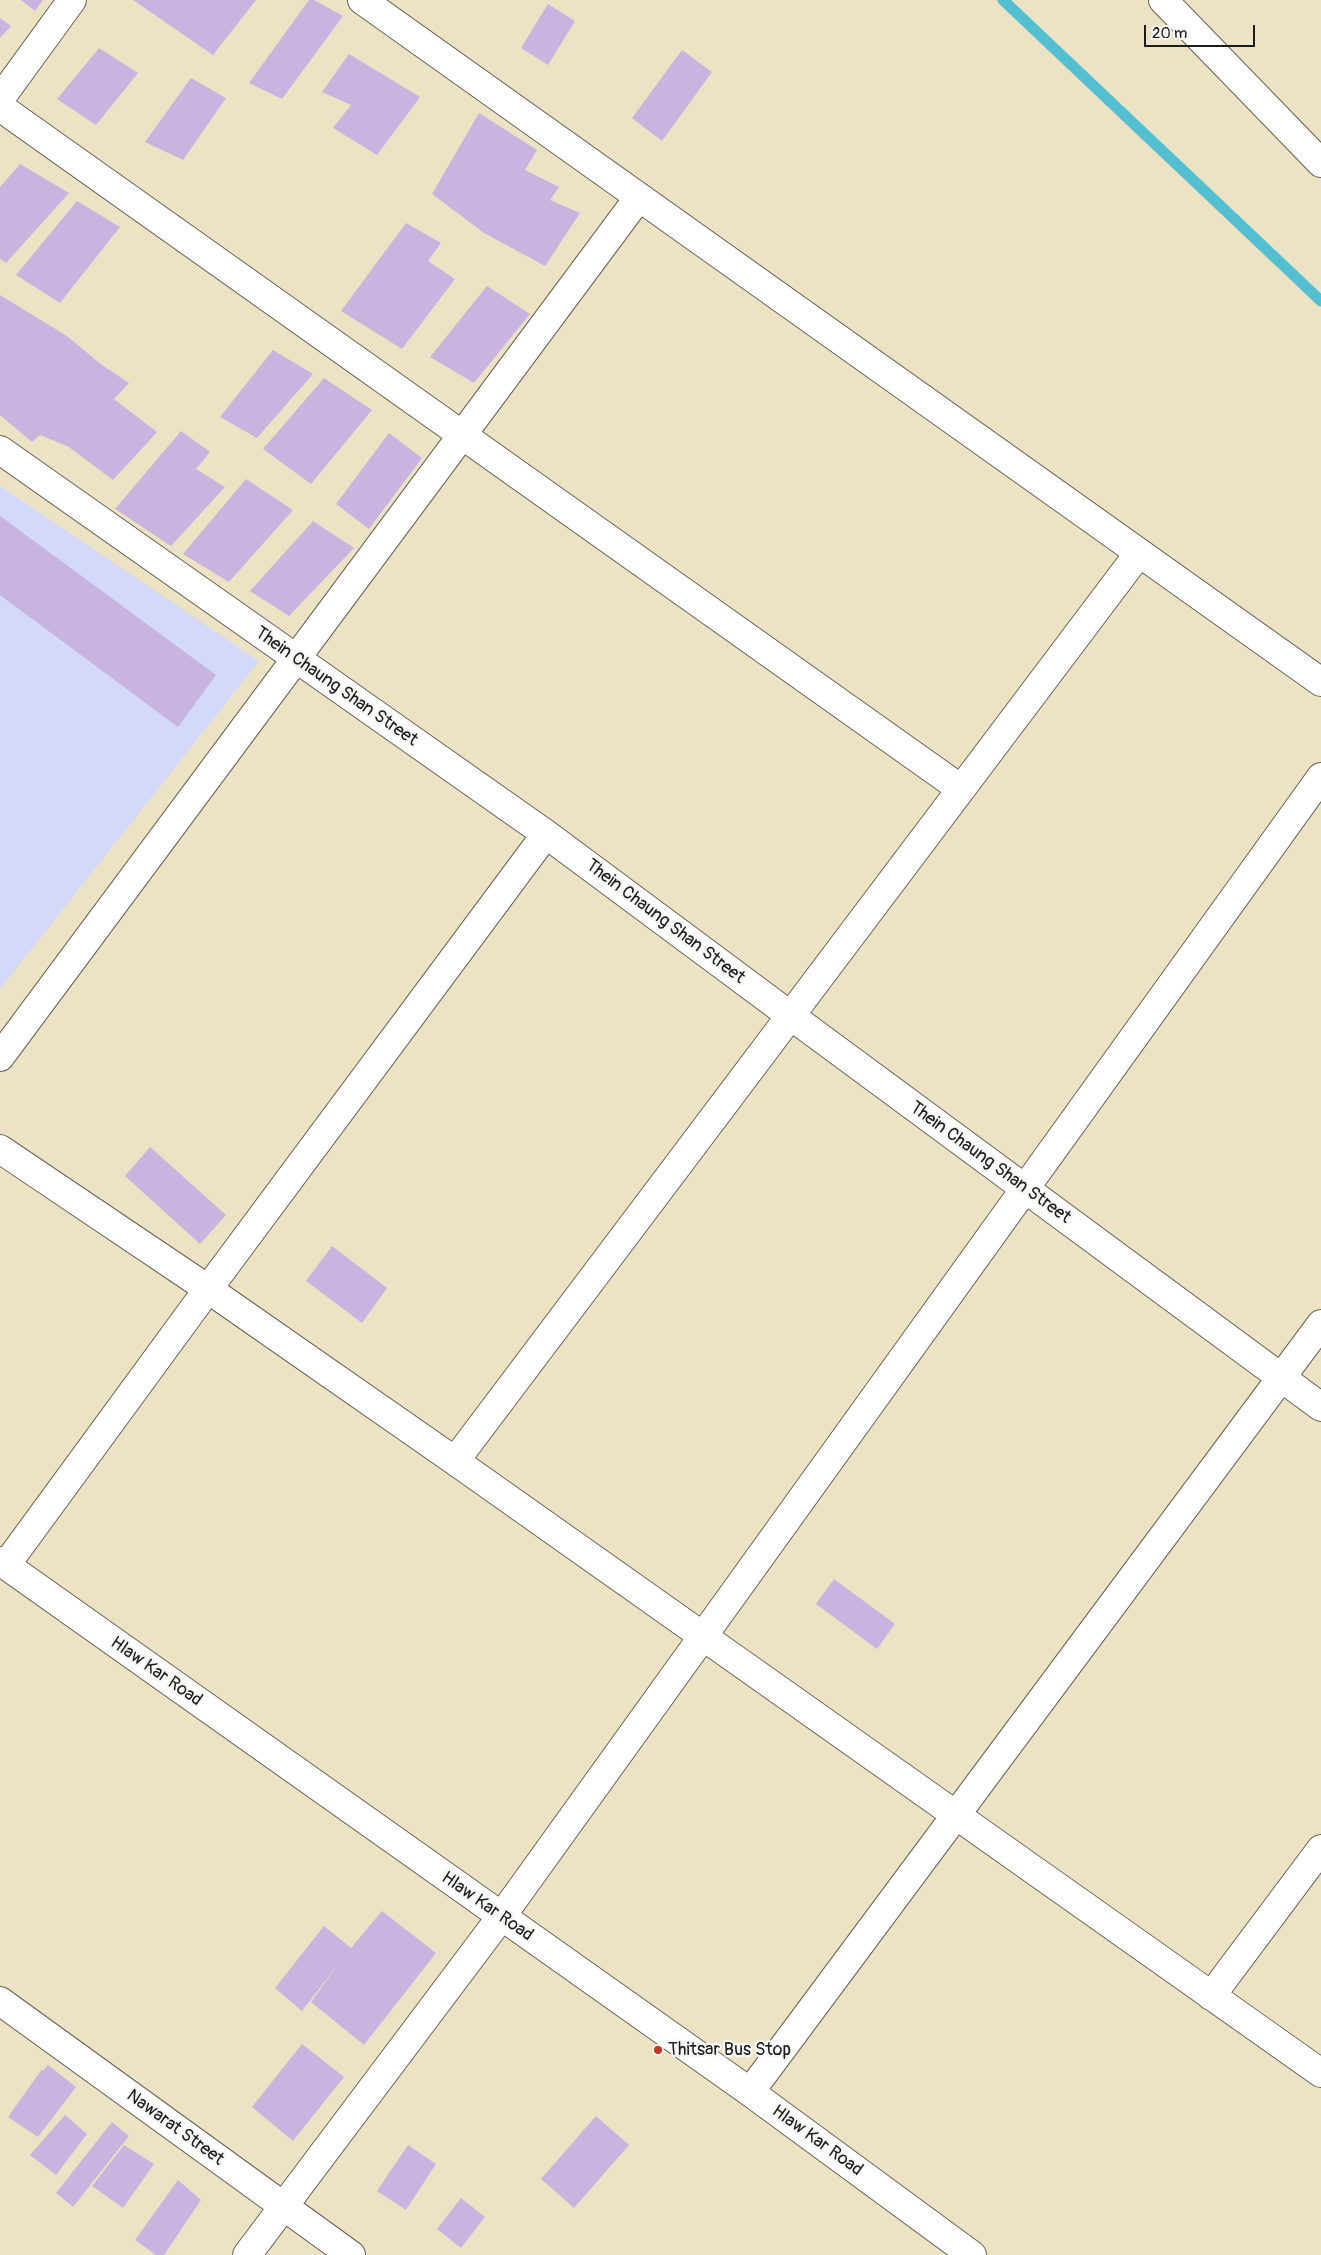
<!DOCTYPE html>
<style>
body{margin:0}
#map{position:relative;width:1321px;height:2255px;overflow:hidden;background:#ece3c5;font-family:Pangolin,sans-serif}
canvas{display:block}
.scale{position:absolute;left:1144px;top:25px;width:111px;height:22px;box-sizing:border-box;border:2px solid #1c1c1c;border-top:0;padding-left:6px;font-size:15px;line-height:18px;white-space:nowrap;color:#1c1c1c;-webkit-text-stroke:4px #f6f6f2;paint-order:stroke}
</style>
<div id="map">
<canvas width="1321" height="2255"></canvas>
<div class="scale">20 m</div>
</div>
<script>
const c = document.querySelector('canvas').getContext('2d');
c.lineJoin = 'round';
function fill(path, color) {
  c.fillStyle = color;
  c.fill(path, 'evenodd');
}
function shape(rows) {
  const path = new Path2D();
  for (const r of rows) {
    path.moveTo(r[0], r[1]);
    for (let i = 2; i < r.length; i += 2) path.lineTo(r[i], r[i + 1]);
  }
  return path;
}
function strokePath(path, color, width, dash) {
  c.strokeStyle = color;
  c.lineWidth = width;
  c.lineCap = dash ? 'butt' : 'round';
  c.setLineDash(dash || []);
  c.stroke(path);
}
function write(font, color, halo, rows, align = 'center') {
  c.font = font + ' Pangolin,sans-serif';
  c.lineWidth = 4.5;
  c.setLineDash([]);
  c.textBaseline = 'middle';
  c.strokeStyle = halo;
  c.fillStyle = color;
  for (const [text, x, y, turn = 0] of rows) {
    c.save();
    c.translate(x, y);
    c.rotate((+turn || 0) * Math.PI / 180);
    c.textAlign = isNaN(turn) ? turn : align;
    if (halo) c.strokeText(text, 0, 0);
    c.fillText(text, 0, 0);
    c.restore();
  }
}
fill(shape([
 [0,486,259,661,0,989]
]), '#d4d8f9');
strokePath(shape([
 [1003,0,1321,301]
]), '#55bfd2', 11);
fill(shape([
 [21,0,43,0,35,11],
 [133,0,256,0,213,55],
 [309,0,314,0,343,16,282,99,249,83],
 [548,4,575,21,548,65,521,48],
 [0,18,11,26,0,38],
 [99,48,138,73,96,125,57,99],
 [682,50,712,72,662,141,632,118],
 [349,54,420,97,377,155,333,128,351,105,322,92],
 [191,78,226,98,183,160,145,142],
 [479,113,537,150,525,170,559,187,550,200,580,213,545,266,484,233,432,194],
 [20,164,69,193,6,263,0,259,0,187],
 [77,201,120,227,60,303,16,275],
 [406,223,441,243,428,261,455,279,402,349,341,311],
 [487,286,530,314,474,383,430,357],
 [0,295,67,336,102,365,129,383,114,399,157,432,113,480,69,447,40,435,32,442,0,415],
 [273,350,313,374,257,438,220,417],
 [324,378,372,410,311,484,263,449],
 [181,431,210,452,196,469,225,487,171,546,115,509],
 [389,433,422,458,369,529,336,504],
 [246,479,293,510,229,582,183,554],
 [0,516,216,675,178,727,0,595],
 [313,521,354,548,289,616,250,591],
 [150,1147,226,1215,200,1244,125,1176],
 [332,1246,387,1288,362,1323,306,1281],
 [834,1579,895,1624,877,1649,816,1604],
 [382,1911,436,1953,364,2045,311,2002,339,1963,302,2011,275,1988,324,1926,351,1948],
 [302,2044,344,2077,293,2141,252,2107],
 [48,2065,76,2087,38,2137,8,2117,42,2069,43,2071],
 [65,2115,87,2134,56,2175,30,2155],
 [596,2116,629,2145,574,2208,541,2179],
 [112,2122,129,2136,73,2207,56,2193],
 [124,2145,154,2164,123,2208,92,2186],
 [408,2145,436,2164,406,2210,377,2191],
 [178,2180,201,2200,164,2255,156,2255,135,2240],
 [461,2198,485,2217,461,2248,437,2229]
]), '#c7b5df');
const minor = shape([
 [362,0,1321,682],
 [1163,0,1321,163],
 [0,99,72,0],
 [0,107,961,789],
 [0,450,546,834,791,1016,1321,1407],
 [0,1057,639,197],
 [0,1149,208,1289,455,1461,1321,2073],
 [455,1461,1139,553],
 [6,1565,208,1289,546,834],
 [1211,1996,1321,1849],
 [0,2001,351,2255],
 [750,2092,1321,1324],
 [247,2255,501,1917,1321,777]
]);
const secondary = shape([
 [0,1561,750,2092,972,2255]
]);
strokePath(minor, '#656257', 30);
strokePath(secondary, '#656257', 30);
strokePath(minor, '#fff', 28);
strokePath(secondary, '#fff', 28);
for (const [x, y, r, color] of [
 [658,2050,5,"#c8321e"]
]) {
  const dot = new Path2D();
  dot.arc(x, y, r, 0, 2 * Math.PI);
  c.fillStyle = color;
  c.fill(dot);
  strokePath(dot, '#f6f6f2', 2);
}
write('18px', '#1c1c1c', '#f6f6f2', [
 ["Thein Chaung Shan Street",336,687,35],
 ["Thein Chaung Shan Street",665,922,37],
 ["Thein Chaung Shan Street",990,1163,36],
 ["Hlaw Kar Road",156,1672,35],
 ["Hlaw Kar Road",487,1907,35],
 ["Nawarat Street",175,2128,36],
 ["Hlaw Kar Road",817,2141,36]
]);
write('18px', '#1c1c1c', '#f6f6f2', [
 ["Thitsar Bus Stop",668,2050]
], 'left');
</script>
